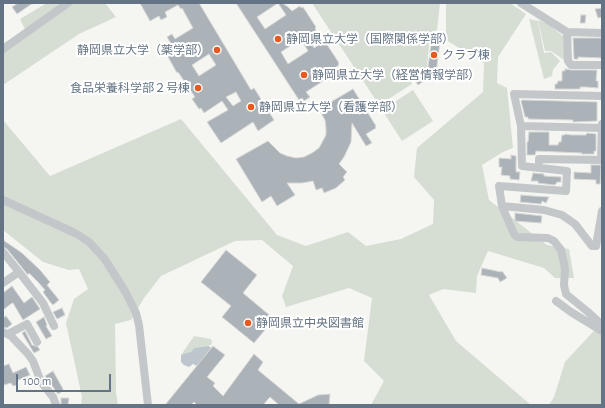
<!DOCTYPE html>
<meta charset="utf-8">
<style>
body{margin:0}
#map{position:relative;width:605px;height:408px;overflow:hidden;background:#f5f6f2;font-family:"Alegreya Sans",sans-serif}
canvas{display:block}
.frame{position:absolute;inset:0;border:4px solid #647484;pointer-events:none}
.scale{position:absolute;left:16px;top:374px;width:95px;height:18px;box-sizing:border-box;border:2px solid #647484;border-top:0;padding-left:5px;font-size:12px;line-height:14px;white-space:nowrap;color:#647484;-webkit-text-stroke:3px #fff;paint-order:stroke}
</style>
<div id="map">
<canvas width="605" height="408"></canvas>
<div class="frame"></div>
<div class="scale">100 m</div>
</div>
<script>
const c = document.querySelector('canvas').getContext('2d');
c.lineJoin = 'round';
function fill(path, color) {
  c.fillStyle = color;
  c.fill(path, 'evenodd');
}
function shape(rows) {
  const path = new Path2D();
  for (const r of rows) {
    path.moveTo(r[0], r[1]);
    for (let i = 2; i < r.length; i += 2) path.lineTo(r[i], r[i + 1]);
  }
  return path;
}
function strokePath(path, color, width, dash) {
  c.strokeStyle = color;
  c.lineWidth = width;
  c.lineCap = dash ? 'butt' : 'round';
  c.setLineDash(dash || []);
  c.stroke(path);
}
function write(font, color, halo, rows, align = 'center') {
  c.font = font + ' "Alegreya Sans","Noto Sans JP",sans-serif';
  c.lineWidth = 4;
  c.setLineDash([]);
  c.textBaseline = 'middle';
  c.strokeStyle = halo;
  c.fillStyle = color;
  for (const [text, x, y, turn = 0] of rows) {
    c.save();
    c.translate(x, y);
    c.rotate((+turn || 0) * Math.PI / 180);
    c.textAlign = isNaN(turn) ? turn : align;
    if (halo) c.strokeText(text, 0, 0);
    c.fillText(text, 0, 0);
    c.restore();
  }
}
fill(shape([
 [47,3,105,3,116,17,79,34,3,85,3,53,28,35,20,19],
 [312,3,440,3,437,30,430,34,427,67,409,78,412,84,379,105],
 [446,3,510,3,526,14,498,57,497,83,507,88,513,148,503,152,482,165,489,200,547,245,569,249,574,278,555,278,544,268,488,251,477,276,476,293,443,289,429,295,456,341,531,405,371,405,384,381,364,361,372,298,349,288,286,307,282,296,293,266,262,240,235,241,161,276,144,298,131,320,115,324,116,392,118,405,81,405,82,397,66,323,74,299,88,289,79,269,69,270,43,262,3,230,3,120,50,176,181,119,277,235,306,246,348,232,366,246,401,239,433,224,434,200,414,177,417,148,483,92,484,63,446,40],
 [529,19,538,21,544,53,551,52,560,61,553,70,552,76,544,79],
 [538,20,548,24,563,36,565,39,565,59,564,60,551,51,545,51],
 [413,90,433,121,402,141,382,110],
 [602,322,602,405,549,405,554,397,565,362],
 [194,336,211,339,212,342,211,345,194,348,191,352,186,353,181,355]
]), '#d6ddd3');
fill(shape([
 [207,346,209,346,211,348,197,366,193,364,189,367,184,365,181,362,181,355,186,353,191,352,194,348]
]), '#bcc6cc');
const building = shape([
 [18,3,33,3,17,14,12,7,18,3],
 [140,3,199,3,251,90,254,88,274,120,258,131,253,122,221,143,207,122,228,110,222,101,204,113,201,108,199,109,192,99,195,97,178,72,177,73,162,46,170,42,167,37,172,34,175,39,193,28,182,8,181,9,178,5,165,12,167,17,161,20,159,16,150,21,140,3],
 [209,54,216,65,199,76,192,65,209,54],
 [236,92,241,101,233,106,226,97,236,92],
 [236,3,282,3,288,7,292,11,300,6,301,8,303,7,316,27,315,28,316,30,302,39,311,42,314,48,323,42,324,44,326,43,339,63,338,64,339,65,321,77,323,81,306,92,310,97,304,101,302,98,299,100,236,3],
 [278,3,286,15,265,29,257,17,278,3],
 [301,39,308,51,288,64,281,52,301,39],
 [602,8,602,17,598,18,595,9,602,8],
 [581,15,586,15,585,23,580,23,581,15],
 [432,38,438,38,437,42,440,42,436,73,418,85,413,77,428,67,432,38],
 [573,38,602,38,602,58,578,57,578,59,574,59,573,38],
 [565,69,571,70,597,70,596,81,598,81,598,88,586,87,580,87,580,89,555,89,555,84,557,84,558,81,562,81,562,71,565,71,565,69],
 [353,89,376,126,375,126,376,128,366,134,372,143,366,146,352,123,351,142,344,157,339,164,347,172,343,177,345,180,336,188,324,193,322,188,316,190,313,181,302,183,287,183,295,195,277,206,271,196,262,202,236,159,268,141,280,153,287,156,296,158,304,157,312,153,319,148,326,135,326,128,325,120,319,109,353,89],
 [522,100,597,102,597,121,573,122,573,120,528,119,528,117,525,117,521,101,522,100],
 [529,132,549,132,549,145,558,145,559,142,561,142,562,135,565,135,565,134,571,135,586,135,587,133,596,134,596,151,594,151,594,154,582,154,582,153,536,151,535,155,527,155,527,142,528,142,529,132],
 [511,155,516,156,516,172,520,172,519,180,510,179,510,176,501,175,502,167,499,167,499,158,511,159,511,155],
 [591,165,601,165,600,184,596,184,596,180,574,179,574,172,591,173,591,165],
 [533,173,544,174,544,176,561,177,561,182,557,182,556,184,554,185,538,183,538,181,531,181,533,173],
 [521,195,532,196,549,197,546,203,542,201,541,204,520,202,521,195],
 [515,213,542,216,541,223,515,221,515,213],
 [3,240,22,253,40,270,50,282,47,285,59,300,53,305,51,303,43,292,45,290,38,282,29,273,28,275,7,249,3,247,3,240],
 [226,250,257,275,243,293,274,319,254,343,222,317,231,306,201,282,226,250],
 [482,268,501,272,502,271,507,278,500,282,498,278,481,275,482,268],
 [12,286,24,303,32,297,40,309,23,320,13,303,12,303,3,310,3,293,12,286],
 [62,308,65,315,57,319,53,312,62,308],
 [6,316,12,324,7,328,3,327,3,318,6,316],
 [44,317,47,325,46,326,52,336,46,339,36,322,44,317],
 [25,331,32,345,38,347,40,350,34,353,22,333,25,331],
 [213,346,225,355,207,377,215,383,213,386,223,396,254,354,263,362,258,370,299,404,318,395,330,394,329,405,279,405,270,397,263,405,197,405,194,402,191,405,165,405,213,346],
 [9,364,13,373,26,367,30,375,16,381,18,385,13,386,11,383,4,385,3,381,3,366,9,364],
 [53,371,63,389,63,391,58,394,45,376,53,371],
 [61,398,69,398,68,405,61,405,61,398]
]);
fill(building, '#abb2b8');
strokePath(building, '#d7d7d5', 1);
strokePath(shape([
 [521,3,567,32],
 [602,33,567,32,568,61,571,65,602,65],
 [3,49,68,3],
 [602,96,514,94,521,126,522,166,567,171,566,191,499,186,502,206,544,210,562,215,575,224,592,246,596,246,602,211],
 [521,126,602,128],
 [601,160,602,124],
 [539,162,539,159,602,160],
 [3,200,75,233,89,242,104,258,125,291,136,313,139,325,148,405],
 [502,206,514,234,517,237,548,238,554,241,561,250,564,263,565,270,564,285,566,294,588,312,602,325],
 [3,252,19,272,3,283],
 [19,272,43,303,54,326],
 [556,301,571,312,602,331],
 [3,332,11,336,28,354,33,361,41,382,53,397,56,405],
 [8,334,27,324,37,342]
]), '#c3c7ca', 8);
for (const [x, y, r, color] of [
 [278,39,4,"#e65921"],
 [217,50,4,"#e65921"],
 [434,55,4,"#e65921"],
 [304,75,4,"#e65921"],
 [198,88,4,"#e65921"],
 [251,107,4,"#e65921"],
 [248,323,4,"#e65921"]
]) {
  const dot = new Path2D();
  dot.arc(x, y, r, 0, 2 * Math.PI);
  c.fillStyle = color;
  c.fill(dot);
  strokePath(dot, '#fff', 1.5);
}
write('12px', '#647484', '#fff', [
 ["静岡県立大学（国際関係学部）",286,39],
 ["静岡県立大学（薬学部）",209,50,"right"],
 ["クラブ棟",442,55],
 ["静岡県立大学（経営情報学部）",312,75],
 ["食品栄養科学部２号棟",190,88,"right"],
 ["静岡県立大学（看護学部）",259,107],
 ["静岡県立中央図書館",256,323]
], 'left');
</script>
